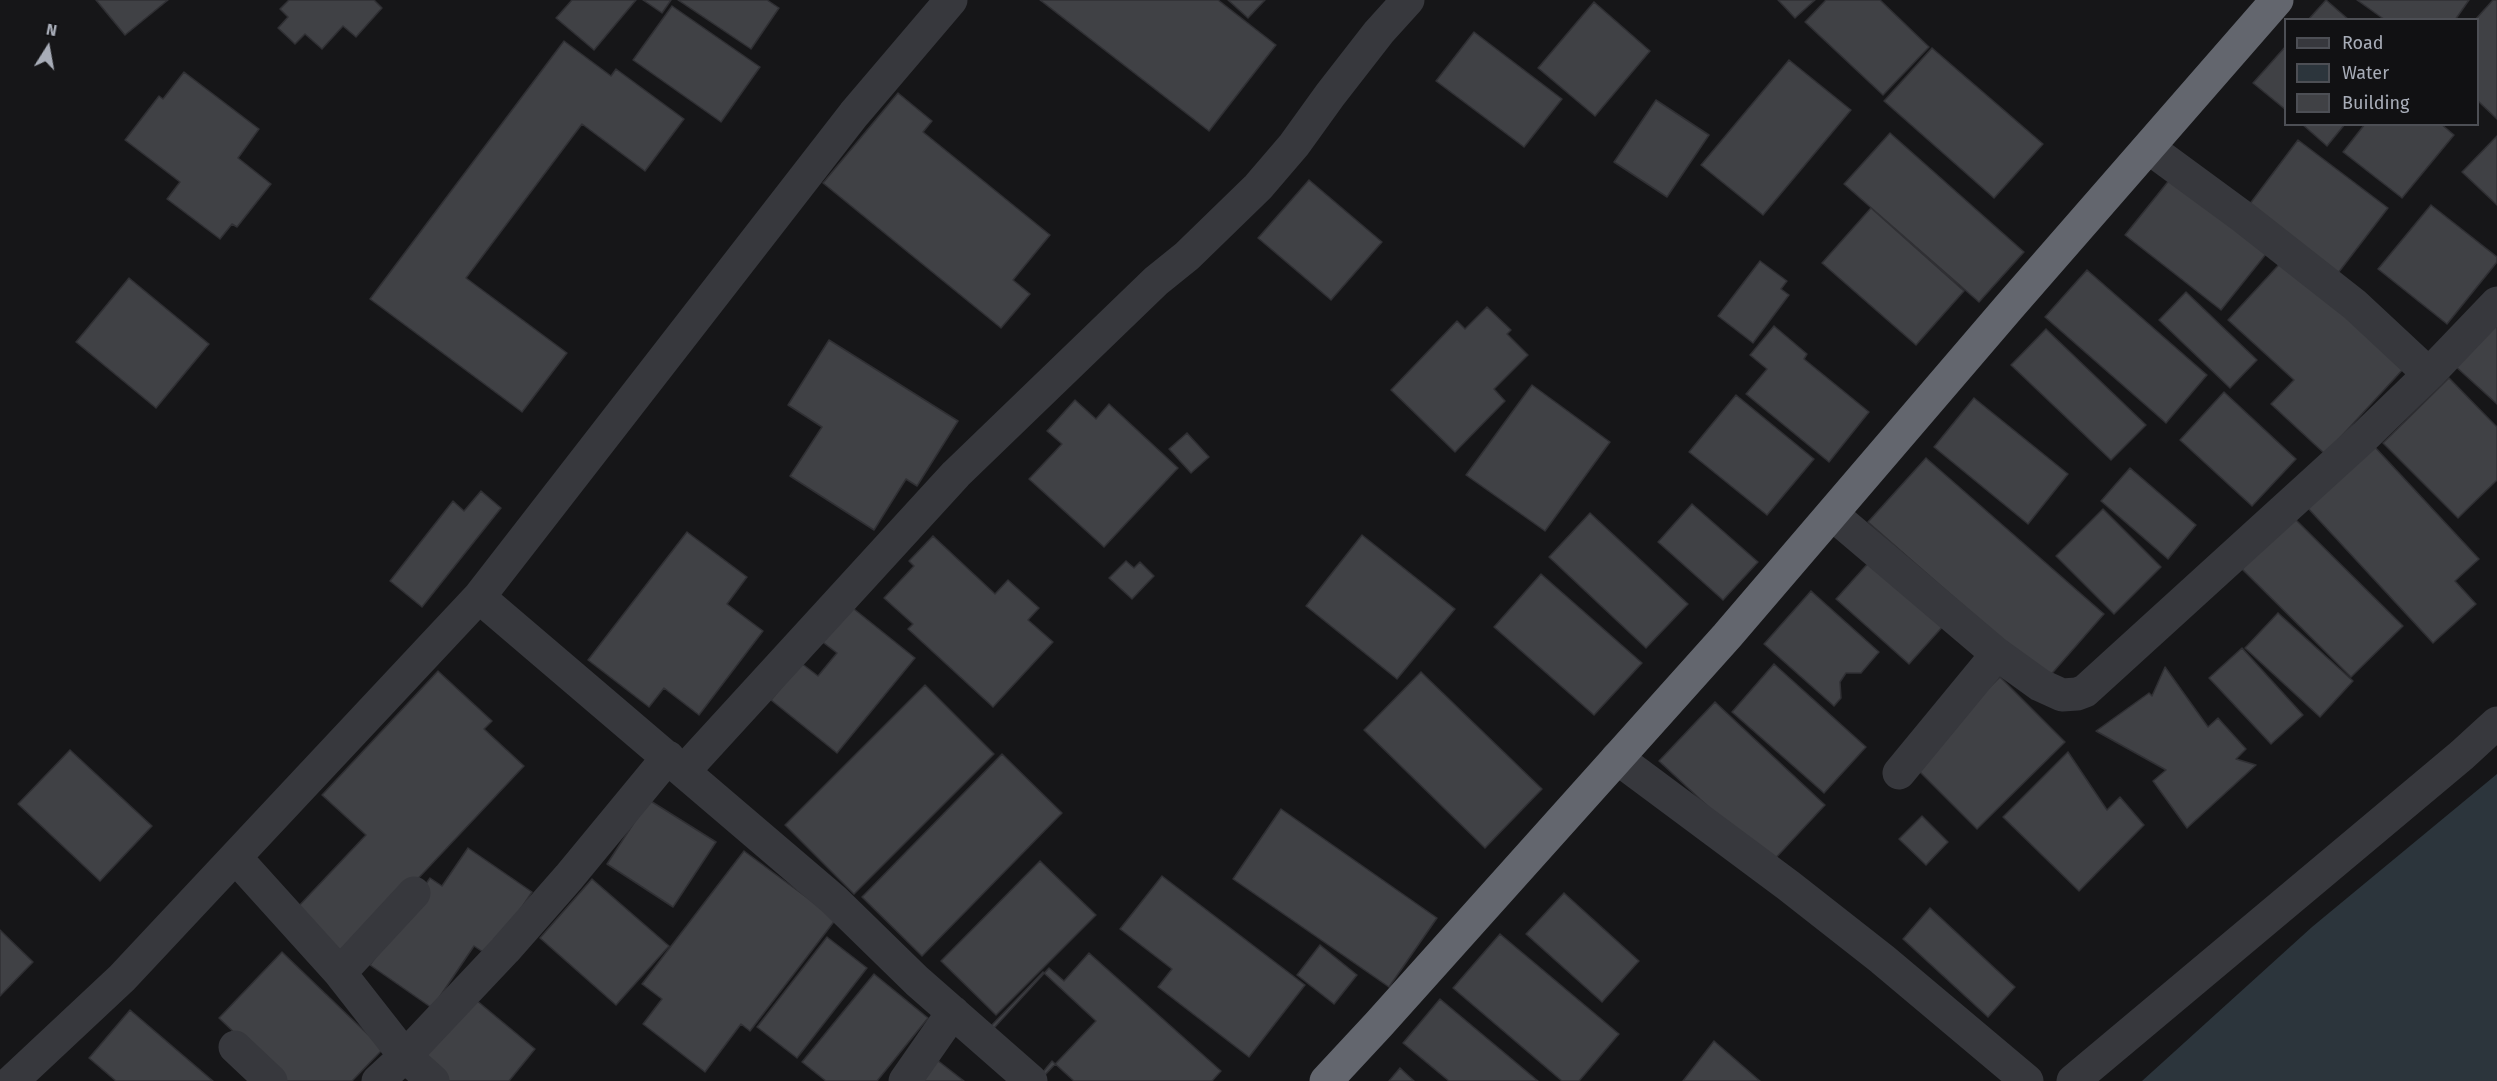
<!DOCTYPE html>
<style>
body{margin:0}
#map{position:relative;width:2497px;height:1081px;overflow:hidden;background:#161618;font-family:"Fira Sans",sans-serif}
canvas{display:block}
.legend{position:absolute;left:2284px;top:18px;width:195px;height:108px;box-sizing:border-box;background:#111113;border:2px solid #4d4f55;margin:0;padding:8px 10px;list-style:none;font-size:18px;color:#a8adb8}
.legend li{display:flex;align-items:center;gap:12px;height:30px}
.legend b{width:30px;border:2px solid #4d4f55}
.north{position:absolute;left:18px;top:18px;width:60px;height:60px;-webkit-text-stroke:4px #111113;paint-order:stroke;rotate:11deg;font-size:16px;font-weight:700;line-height:24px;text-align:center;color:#a8adb8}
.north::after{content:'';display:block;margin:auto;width:21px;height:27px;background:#a8adb8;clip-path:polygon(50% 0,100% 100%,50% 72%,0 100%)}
</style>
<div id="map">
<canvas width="2497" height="1081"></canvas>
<ul class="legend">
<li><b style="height:8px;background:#37383d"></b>Road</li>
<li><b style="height:16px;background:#2c353c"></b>Water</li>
<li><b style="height:16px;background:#404145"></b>Building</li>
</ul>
<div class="north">N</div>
</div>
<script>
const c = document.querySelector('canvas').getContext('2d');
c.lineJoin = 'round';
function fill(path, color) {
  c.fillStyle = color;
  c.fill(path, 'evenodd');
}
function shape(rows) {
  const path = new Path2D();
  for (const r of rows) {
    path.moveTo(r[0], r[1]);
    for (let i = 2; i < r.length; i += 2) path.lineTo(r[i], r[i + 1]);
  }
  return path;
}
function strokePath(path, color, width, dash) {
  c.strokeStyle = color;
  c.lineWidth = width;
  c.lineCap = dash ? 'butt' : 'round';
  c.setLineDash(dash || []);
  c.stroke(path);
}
fill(shape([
 [2497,774,2497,1081,2142,1081,2312,927]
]), '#2c353c');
const building = shape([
 [96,0,168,0,125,35,96,0],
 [289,0,374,0,382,8,356,37,343,26,322,49,305,34,295,44,278,28,288,17,280,9,289,0],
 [572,0,636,0,594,50,556,18,572,0],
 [643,0,671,0,662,13,643,0],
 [678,0,767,0,779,8,751,49,678,0],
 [1040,0,1218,0,1276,45,1209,131,1040,0],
 [1228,0,1265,0,1248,18,1228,0],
 [1778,0,1815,0,1795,18,1778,0],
 [1826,0,1880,0,1929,47,1883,95,1805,22,1826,0],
 [2326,0,2349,20,2308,20,2326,0],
 [2357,0,2469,0,2455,20,2385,20,2357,0],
 [2493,0,2497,0,2497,119,2478,101,2478,20,2475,20,2493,0],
 [1594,2,1650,51,1595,116,1538,68,1594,2],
 [672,6,760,67,721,122,633,60,672,6],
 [1474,32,1562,99,1524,147,1436,81,1474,32],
 [564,41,611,76,616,69,684,119,645,171,582,124,466,278,567,353,522,412,370,299,564,41],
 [2286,46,2286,110,2253,83,2286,46],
 [1932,48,2043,144,1994,198,1884,101,1932,48],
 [1789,60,1851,110,1763,215,1701,165,1789,60],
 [184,72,259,129,238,158,271,184,237,227,232,224,220,239,167,199,180,182,125,140,159,96,163,99,184,72],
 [898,93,932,121,923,132,1050,235,1013,280,1030,294,1001,328,823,183,898,93],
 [1656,100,1709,135,1667,197,1614,162,1656,100],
 [2302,124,2345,124,2327,146,2302,124],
 [2365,124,2441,124,2454,135,2402,198,2343,152,2365,124],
 [1890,133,2024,252,1979,302,1844,184,1890,133],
 [2497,136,2497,205,2462,172,2497,136],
 [2298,140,2388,208,2335,277,2246,209,2298,140],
 [2171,178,2266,254,2221,310,2125,235,2171,178],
 [1309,180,1382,242,1331,300,1258,238,1309,180],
 [2431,205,2497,257,2497,262,2447,324,2378,269,2431,205],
 [1871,208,1964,291,1916,345,1822,263,1871,208],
 [2286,257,2406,366,2325,454,2271,404,2294,380,2228,320,2286,257],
 [1760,261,1787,281,1781,289,1789,295,1753,343,1718,316,1760,261],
 [2087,270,2207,375,2166,423,2045,317,2087,270],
 [129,278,209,344,156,408,76,342,129,278],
 [2186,292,2257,360,2230,388,2159,320,2186,292],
 [1487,307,1511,330,1507,334,1528,355,1494,389,1505,401,1455,452,1391,390,1457,321,1465,329,1487,307],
 [2497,319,2497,404,2454,365,2497,319],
 [1774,326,1807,354,1804,359,1869,412,1829,462,1746,394,1767,369,1750,355,1774,326],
 [2046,329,2146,425,2111,460,2011,365,2046,329],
 [829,340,958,421,917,486,906,479,874,530,790,476,822,427,788,405,829,340],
 [2449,378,2497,427,2497,480,2458,518,2383,443,2449,378],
 [1532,385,1610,442,1545,531,1466,475,1532,385],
 [2224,392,2296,459,2252,506,2180,440,2224,392],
 [1736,395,1814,459,1767,515,1689,452,1736,395],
 [1974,398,2068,474,2028,524,1934,447,1974,398],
 [1075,400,1096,419,1109,404,1178,468,1104,547,1029,479,1062,444,1047,431,1075,400],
 [1187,433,1209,457,1191,473,1169,449,1187,433],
 [2373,445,2479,559,2455,581,2476,604,2433,643,2306,506,2373,445],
 [1926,458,2104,614,2047,679,1868,522,1926,458],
 [2130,468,2196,525,2168,559,2101,501,2130,468],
 [481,491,501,508,422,607,390,581,453,501,464,511,481,491],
 [1692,504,1758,562,1723,600,1658,542,1692,504],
 [2103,509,2161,567,2114,614,2056,556,2103,509],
 [1590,513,1688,604,1646,648,1549,557,1590,513],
 [2293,517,2403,626,2351,677,2242,569,2293,517],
 [687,532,747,577,727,604,763,631,699,715,664,688,649,707,588,660,687,532],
 [1362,535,1455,609,1397,679,1306,606,1362,535],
 [933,536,995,594,1008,580,1039,608,1028,620,1053,642,993,707,908,629,913,624,884,598,914,566,909,561,933,536],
 [1872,559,1945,624,1909,664,1836,599,1872,559],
 [1126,561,1134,568,1140,562,1154,576,1132,599,1109,578,1126,561],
 [1541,574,1642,663,1594,715,1494,627,1541,574],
 [1811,591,1879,652,1861,673,1846,673,1840,682,1841,698,1834,706,1764,644,1811,591],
 [849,605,915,658,837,753,771,700,801,663,818,676,837,653,820,640,849,605],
 [2278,613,2353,681,2320,717,2245,648,2278,613],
 [2242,648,2303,715,2271,744,2209,678,2242,648],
 [1774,664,1866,747,1824,793,1732,712,1774,664],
 [2165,667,2208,727,2218,718,2246,749,2236,759,2256,765,2187,828,2153,781,2166,770,2096,731,2149,693,2152,696,2165,667],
 [438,671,492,721,484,729,524,766,345,956,295,910,366,835,322,795,438,671],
 [1421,672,1542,789,1485,848,1364,730,1421,672],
 [2000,677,2065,742,1977,829,1912,764,2000,677],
 [925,685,994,754,854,894,785,825,925,685],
 [1715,702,1825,805,1770,864,1659,761,1715,702],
 [70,750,152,826,100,881,18,804,70,750],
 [2068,752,2107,810,2120,797,2144,825,2079,891,2003,817,2068,752],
 [1002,754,1062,813,922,956,862,897,1002,754],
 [649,800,716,842,673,907,607,864,649,800],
 [1281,809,1437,918,1389,987,1233,879,1281,809],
 [1922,816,1948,842,1926,865,1899,839,1922,816],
 [468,848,532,892,489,956,474,946,432,1008,370,965,430,878,442,886,468,848],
 [744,851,836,919,750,1031,741,1024,705,1072,643,1024,662,999,642,984,744,851],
 [1040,861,1096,915,996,1015,941,961,1040,861],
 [1162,876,1305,985,1249,1057,1158,987,1172,969,1120,929,1162,876],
 [592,879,669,946,616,1005,540,938,592,879],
 [1564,893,1639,961,1602,1002,1526,934,1564,893],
 [1930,908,2015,987,1988,1017,1903,939,1930,908],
 [0,930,33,962,0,996,0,930],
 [1500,934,1619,1034,1579,1081,1562,1081,1453,988,1500,934],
 [827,937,867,968,797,1058,757,1027,827,937],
 [1320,945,1357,975,1334,1004,1297,975,1320,945],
 [282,952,383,1049,352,1081,285,1081,219,1018,282,952],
 [1089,953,1221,1071,1212,1081,1074,1081,1052,1061,1043,1072,994,1028,1049,968,1064,981,1089,953],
 [1043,972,1096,1021,1042,1078,989,1028,1043,972],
 [874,974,928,1018,877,1081,826,1081,802,1062,874,974],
 [470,995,535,1049,509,1081,446,1081,417,1057,470,995],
 [1440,999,1538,1081,1449,1081,1403,1043,1440,999],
 [130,1010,213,1081,116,1081,89,1058,130,1010],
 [1714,1041,1760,1081,1683,1081,1714,1041],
 [937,1060,964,1081,921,1081,937,1060],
 [1400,1068,1414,1081,1389,1081,1400,1068]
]);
fill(building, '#404145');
strokePath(building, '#303034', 1.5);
strokePath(shape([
 [2149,148,2243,217,2355,305,2429,374],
 [1832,514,1997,654,2040,685,2062,695,2077,694,2085,691,2365,436,2429,374,2497,303],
 [479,597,834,900,917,981,1031,1081],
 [1617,758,1789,886,1882,959,2027,1081],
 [684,771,956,474,1156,281,1187,256,1258,187,1294,145,1330,95,1379,32,1408,0],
 [1899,773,1997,654],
 [236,858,340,973,405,1056,433,1081],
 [340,973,414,893],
 [235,1047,271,1081],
 [12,1081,122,978,479,597,854,114,951,0],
 [378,1081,405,1056,505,950,569,877,668,757],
 [905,1081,953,1012],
 [2073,1081,2462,755,2497,723]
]), '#37383d', 33);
strokePath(shape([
 [1326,1081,1379,1024,1727,636,2009,307,2277,0]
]), '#63666e', 33);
</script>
